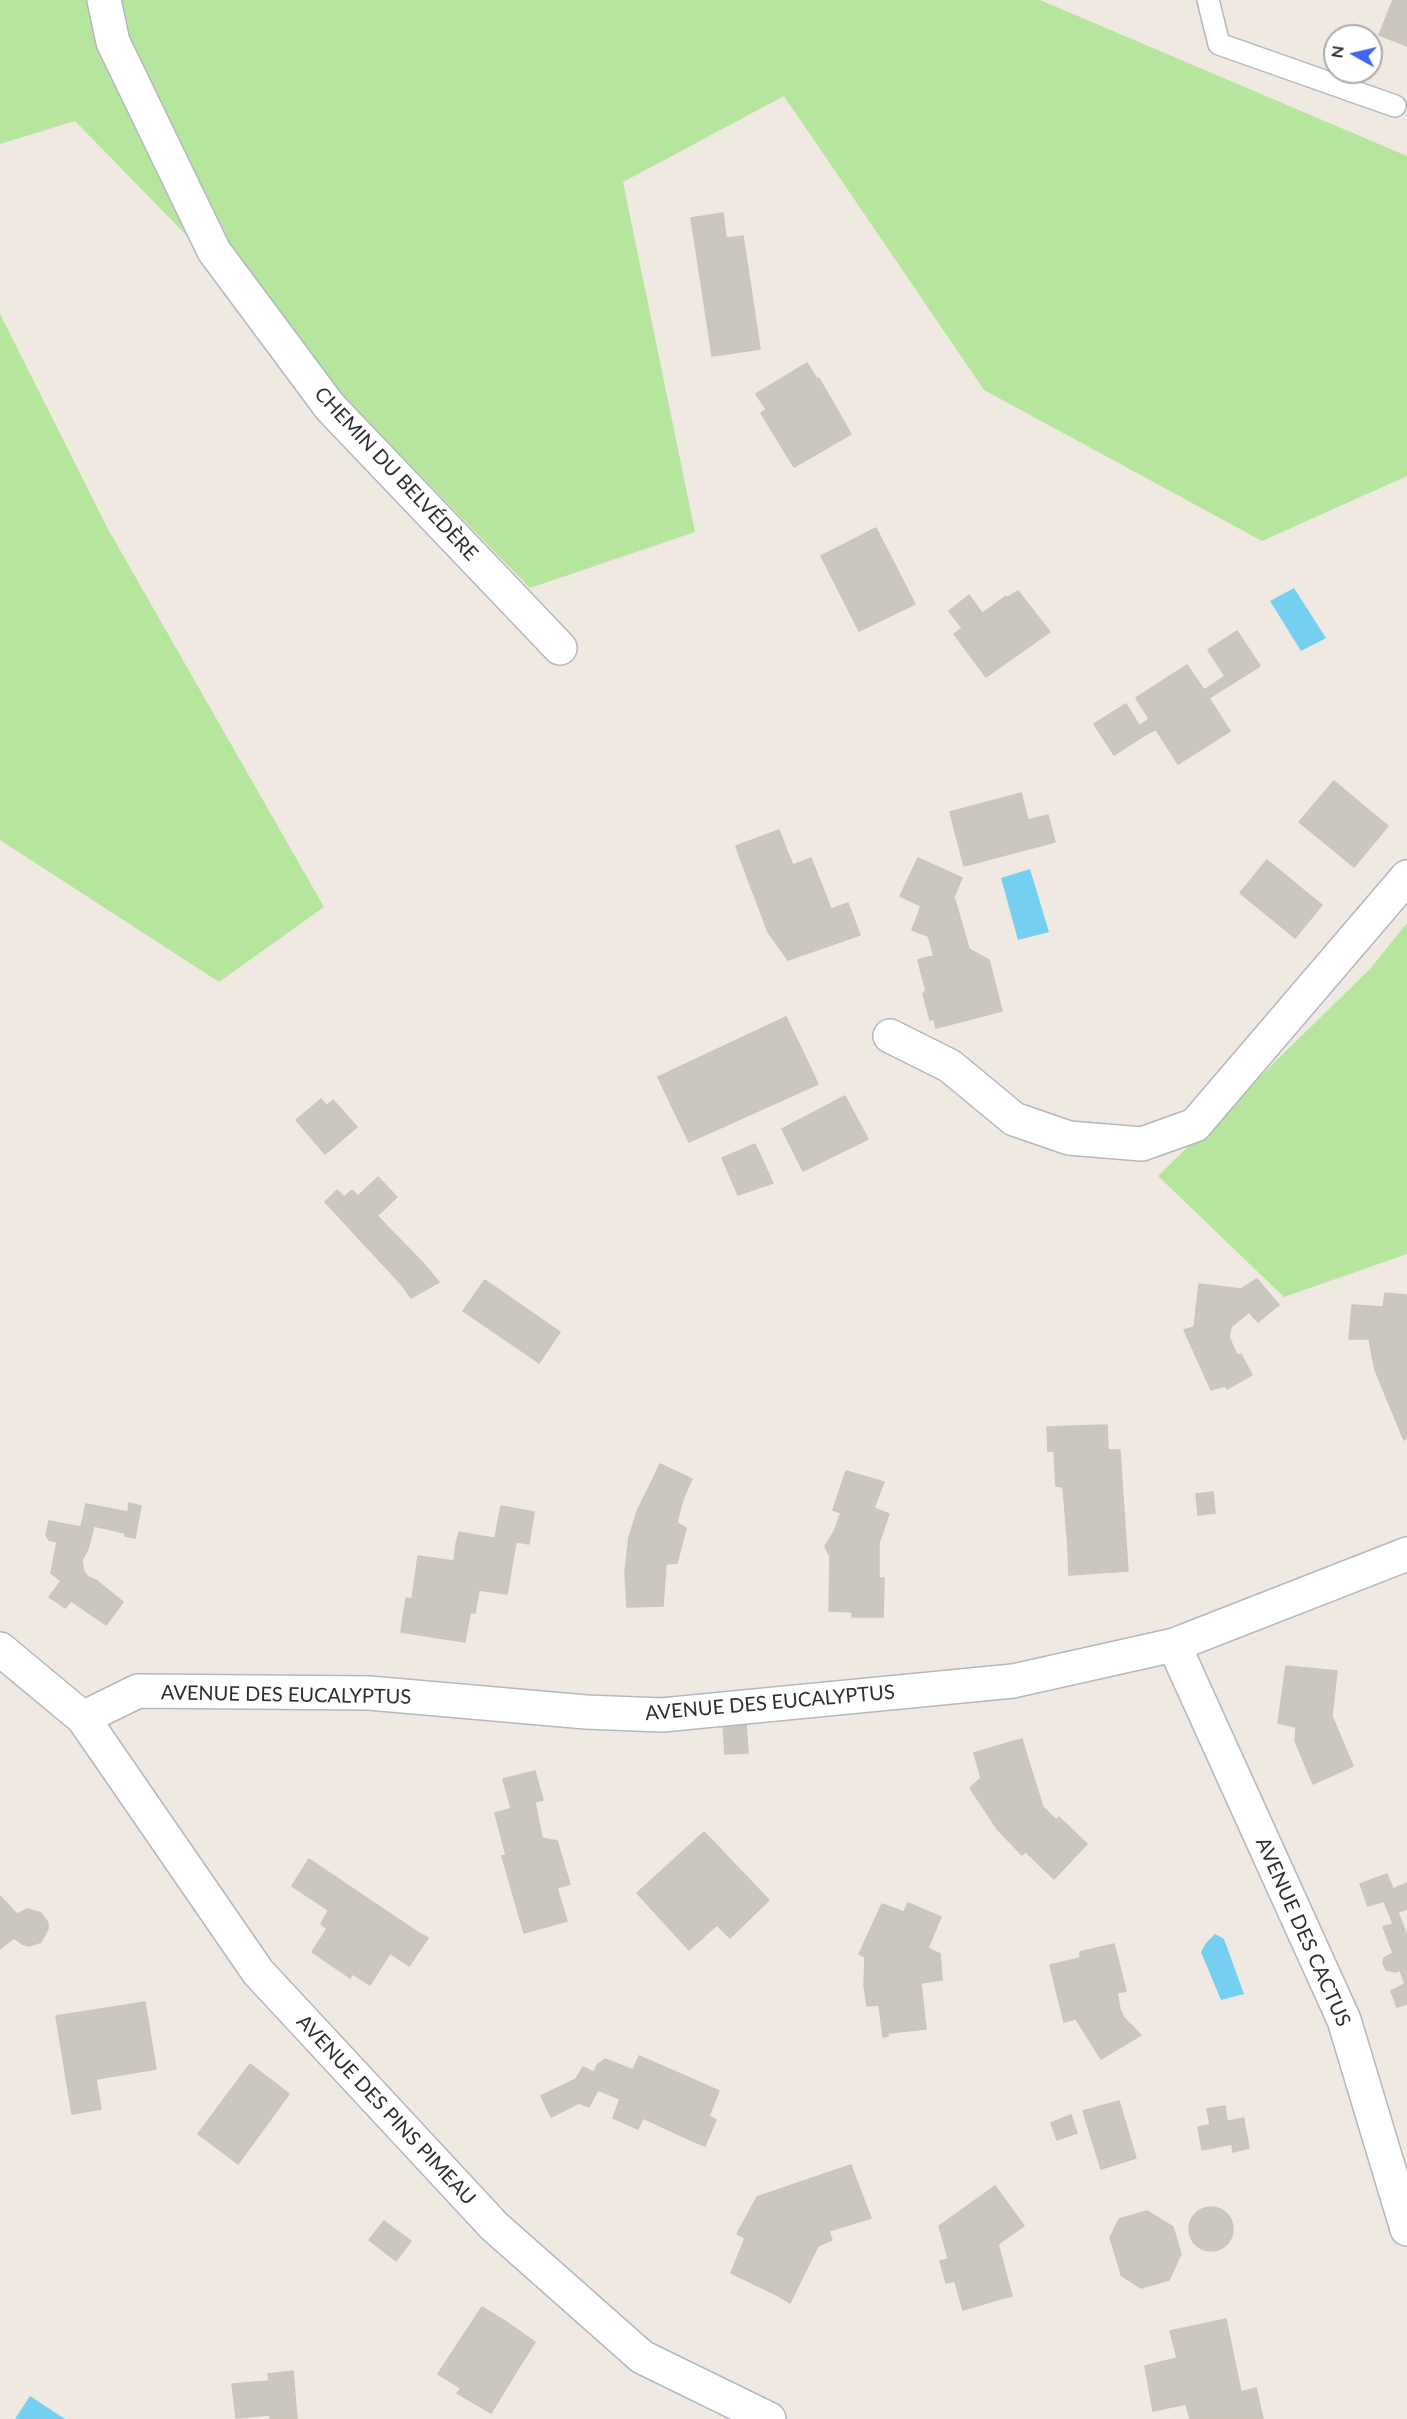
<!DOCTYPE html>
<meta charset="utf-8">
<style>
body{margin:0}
#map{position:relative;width:1407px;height:2419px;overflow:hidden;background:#efe9e1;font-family:Lato,sans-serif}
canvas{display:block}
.north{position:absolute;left:1323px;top:24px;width:60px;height:60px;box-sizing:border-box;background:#fff;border:2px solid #ababab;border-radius:50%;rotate:278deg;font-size:16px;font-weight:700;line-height:24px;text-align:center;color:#2e2e2e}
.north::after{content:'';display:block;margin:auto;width:21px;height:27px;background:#4264fb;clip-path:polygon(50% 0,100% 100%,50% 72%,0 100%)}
</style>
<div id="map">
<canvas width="1407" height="2419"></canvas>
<div class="north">N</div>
</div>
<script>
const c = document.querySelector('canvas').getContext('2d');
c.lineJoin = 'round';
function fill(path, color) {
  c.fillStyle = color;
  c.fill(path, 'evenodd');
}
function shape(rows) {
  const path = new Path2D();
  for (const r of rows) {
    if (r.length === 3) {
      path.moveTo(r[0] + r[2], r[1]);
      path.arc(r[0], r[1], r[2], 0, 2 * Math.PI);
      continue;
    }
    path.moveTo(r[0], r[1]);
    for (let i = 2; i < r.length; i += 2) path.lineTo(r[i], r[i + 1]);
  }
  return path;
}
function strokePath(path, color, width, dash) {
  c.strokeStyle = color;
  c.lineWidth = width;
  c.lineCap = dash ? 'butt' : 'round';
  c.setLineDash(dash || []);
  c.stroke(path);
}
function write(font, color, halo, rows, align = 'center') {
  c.font = font + ' Lato,sans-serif';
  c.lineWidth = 4.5;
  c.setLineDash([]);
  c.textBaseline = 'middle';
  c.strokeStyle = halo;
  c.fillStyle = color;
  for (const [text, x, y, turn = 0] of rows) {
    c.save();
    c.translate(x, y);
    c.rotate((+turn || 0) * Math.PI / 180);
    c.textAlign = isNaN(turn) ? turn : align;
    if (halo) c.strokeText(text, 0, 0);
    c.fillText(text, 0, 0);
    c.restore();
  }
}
fill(shape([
 [0,0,1040,0,1407,156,1407,476,1262,541,984,390,784,96,623,182,695,532,530,588,75,121,0,144],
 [0,314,108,529,324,907,219,982,0,840],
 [1407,923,1407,1254,1284,1297,1158,1176,1370,969]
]), '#b6e59e');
fill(shape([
 [1294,588,1326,638,1301,651,1270,601],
 [1030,869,1049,932,1018,940,1001,878],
 [1215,1934,1224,1939,1244,1994,1221,2000,1201,1952,1206,1943],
 [30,2396,65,2419,15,2419]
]), '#75cff0');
const building = shape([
 [1393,0,1407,0,1407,46,1379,35,1393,0],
 [723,213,726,238,743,236,760,349,727,354,722,320,707,322,691,218,723,213],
 [722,320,727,354,712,356,707,322,722,320],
 [807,363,817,379,766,409,756,394,807,363],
 [819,378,851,434,794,467,761,413,819,378],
 [876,528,915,604,859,631,821,556,876,528],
 [1018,591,1050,632,986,677,954,634,1006,596,1007,598,1018,591],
 [969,595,982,613,962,628,949,611,969,595],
 [1237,631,1260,666,1209,698,1230,731,1178,764,1136,698,1187,665,1204,690,1225,676,1208,650,1237,631],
 [1126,704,1145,735,1114,755,1094,724,1126,704],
 [1149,719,1156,729,1145,735,1140,725,1149,719],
 [1334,781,1388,826,1354,867,1299,822,1334,781],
 [1021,793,1028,820,1048,815,1055,842,964,866,950,812,1021,793],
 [779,830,787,851,774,857,770,847,740,858,736,846,779,830],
 [770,847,774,857,787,851,793,865,811,858,831,909,768,932,740,858,770,847],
 [918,858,962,878,953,899,955,900,969,949,989,960,1002,1011,979,1017,976,1008,930,1020,923,994,926,990,922,976,932,974,928,957,934,956,924,921,917,917,921,906,900,896,918,858],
 [1267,860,1322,905,1295,938,1240,893,1267,860],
 [848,903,860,935,788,960,768,932,848,903],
 [917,917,924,921,928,936,912,930,917,917],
 [928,957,932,974,922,976,918,960,928,957],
 [976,1008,979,1017,936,1028,934,1018,976,1008],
 [786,1017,803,1052,674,1111,658,1077,786,1017],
 [803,1052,818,1084,689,1142,674,1111,803,1052],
 [845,1096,868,1139,803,1171,782,1129,845,1096],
 [321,1099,350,1133,325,1154,296,1120,321,1099],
 [333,1100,357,1127,350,1133,326,1106,333,1100],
 [755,1144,773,1183,738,1195,722,1158,755,1144],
 [378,1177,397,1197,377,1216,358,1196,378,1177],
 [337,1190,344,1197,352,1190,424,1264,402,1285,325,1202,337,1190],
 [424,1264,439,1282,411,1298,402,1285,424,1264],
 [1257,1279,1279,1305,1258,1322,1249,1312,1231,1327,1229,1337,1237,1355,1241,1354,1252,1375,1227,1389,1225,1386,1211,1390,1184,1330,1194,1327,1199,1284,1241,1289,1257,1279],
 [485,1280,560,1332,539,1363,463,1311,485,1280],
 [1385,1293,1407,1295,1407,1438,1404,1440,1375,1370,1369,1339,1349,1339,1352,1305,1383,1307,1385,1293],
 [1107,1425,1108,1450,1120,1450,1122,1482,1108,1483,1112,1545,1068,1548,1063,1487,1056,1486,1054,1451,1048,1451,1047,1427,1107,1425],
 [660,1464,692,1479,683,1499,651,1483,660,1464],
 [846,1471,884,1482,874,1508,889,1514,879,1543,879,1578,884,1578,883,1617,852,1617,852,1612,829,1611,830,1557,825,1546,834,1532,841,1513,833,1510,846,1471],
 [1122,1482,1128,1571,1069,1575,1068,1548,1112,1545,1108,1483,1122,1482],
 [651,1483,683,1499,666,1564,663,1606,627,1607,625,1572,629,1537,638,1509,651,1483],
 [1213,1492,1215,1513,1198,1515,1196,1494,1213,1492],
 [129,1503,141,1506,135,1538,125,1536,125,1533,94,1526,88,1549,82,1560,84,1572,88,1577,96,1580,123,1602,106,1625,71,1601,65,1608,49,1597,61,1581,51,1573,57,1542,49,1540,46,1535,49,1521,81,1527,86,1504,128,1512,129,1503],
 [501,1506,534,1512,529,1544,495,1538,501,1506],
 [675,1522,686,1528,677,1563,666,1564,675,1522],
 [459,1532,475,1535,473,1548,456,1544,459,1532],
 [475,1535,516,1542,507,1594,479,1590,475,1613,470,1613,465,1642,401,1632,406,1598,412,1599,418,1556,454,1561,456,1544,473,1548,475,1535],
 [1286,1666,1337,1671,1332,1716,1353,1766,1313,1784,1295,1741,1296,1727,1278,1723,1286,1666],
 [746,1723,748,1753,725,1754,723,1724,746,1723],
 [1022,1739,1027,1756,1019,1758,1014,1741,1022,1739],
 [1014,1741,1019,1758,1027,1756,1043,1807,1056,1820,1059,1817,1087,1844,1054,1879,1026,1852,1031,1846,1007,1821,998,1830,970,1788,981,1778,974,1753,1014,1741],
 [535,1771,543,1800,511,1808,503,1779,535,1771],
 [535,1802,542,1838,557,1841,570,1884,557,1888,567,1921,524,1933,502,1856,506,1855,495,1813,535,1802],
 [1007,1821,1031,1846,1022,1855,998,1830,1007,1821],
 [704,1832,769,1900,730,1938,717,1925,689,1950,637,1893,704,1832],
 [309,1859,419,1933,400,1960,373,1942,350,1978,312,1952,336,1915,292,1886,309,1859],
 [1387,1874,1393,1889,1407,1883,1407,1909,1398,1912,1407,1936,1407,2004,1397,2007,1391,1991,1405,1984,1400,1970,1396,1972,1386,1970,1383,1963,1384,1958,1393,1953,1383,1927,1393,1924,1384,1901,1368,1906,1360,1884,1387,1874],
 [0,1896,17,1914,28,1909,41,1913,48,1923,48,1929,41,1942,29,1946,22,1944,14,1938,0,1949,0,1896],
 [908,1903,941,1917,928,1948,940,1954,942,1980,921,1983,926,2029,888,2033,888,2036,883,2037,879,2005,867,2006,864,1985,865,1957,859,1954,882,1904,904,1912,908,1903],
 [329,1909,336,1915,328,1930,321,1924,329,1909],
 [419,1933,428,1938,409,1966,400,1960,419,1933],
 [373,1942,390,1953,370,1985,353,1974,373,1942],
 [1114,1944,1126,1991,1117,1993,1120,2009,1124,2018,1141,2035,1101,2059,1076,2019,1064,2022,1050,1965,1080,1958,1080,1952,1114,1944],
 [145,2002,156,2069,96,2079,101,2109,72,2114,56,2016,145,2002],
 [639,2056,692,2079,687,2087,707,2096,688,2139,643,2118,638,2129,613,2118,620,2099,598,2090,589,2107,579,2103,551,2117,541,2096,576,2079,587,2084,598,2064,605,2059,633,2070,639,2056],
 [250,2064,279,2086,247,2130,257,2138,238,2164,198,2134,250,2064],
 [583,2067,593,2072,587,2084,576,2079,583,2067],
 [692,2079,719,2091,709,2116,716,2120,705,2146,688,2139,707,2096,687,2087,692,2079],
 [279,2086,289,2094,257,2138,247,2130,279,2086],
 [1119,2101,1136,2158,1101,2169,1083,2111,1119,2101],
 [1225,2106,1227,2121,1210,2125,1207,2109,1225,2106],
 [1071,2115,1077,2133,1057,2140,1051,2123,1071,2115],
 [1244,2118,1245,2127,1230,2130,1232,2144,1202,2150,1198,2127,1244,2118],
 [1245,2127,1249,2148,1233,2152,1230,2130,1245,2127],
 [851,2165,856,2179,830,2187,827,2173,851,2165],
 [827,2173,830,2187,856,2179,871,2218,829,2231,832,2240,818,2246,805,2237,777,2295,731,2273,745,2238,737,2234,757,2197,827,2173],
 [995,2186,1024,2226,987,2252,1000,2299,963,2310,939,2226,995,2186],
 [1211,2229,22],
 [1147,2211,1173,2227,1181,2254,1169,2280,1141,2288,1121,2275,1120,2270,1134,2280,1145,2276,1147,2282,1160,2278,1169,2255,1162,2232,1142,2219,1129,2223,1130,2228,1119,2231,1112,2244,1110,2238,1119,2219,1147,2211],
 [1142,2219,1162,2232,1169,2255,1160,2278,1147,2282,1145,2276,1134,2280,1120,2270,1112,2244,1119,2231,1130,2228,1129,2223,1142,2219],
 [384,2221,411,2241,396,2261,369,2240,384,2221],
 [805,2237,818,2246,790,2303,777,2295,805,2237],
 [998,2244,1012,2296,1000,2299,987,2252,998,2244],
 [948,2259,955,2281,946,2283,940,2261,948,2259],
 [482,2307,508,2323,496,2340,509,2348,503,2358,518,2369,491,2413,457,2393,461,2388,438,2374,482,2307],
 [1226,2319,1241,2392,1256,2388,1263,2419,1190,2419,1186,2404,1153,2411,1145,2366,1177,2358,1170,2331,1226,2319],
 [508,2323,535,2342,518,2369,503,2358,509,2348,496,2340,508,2323],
 [293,2371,297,2419,270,2419,270,2415,236,2418,232,2384,269,2381,268,2374,293,2371]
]);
fill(building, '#cbc7bf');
strokePath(building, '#cbc5ba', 1.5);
const lane = shape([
 [1208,0,1219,44,1395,106]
]);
const street = shape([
 [104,0,113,42,214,251,330,407,560,648],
 [890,1036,950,1066,1014,1119,1069,1138,1142,1144,1195,1125,1407,877],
 [1174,1645,1344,2020,1407,2229],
 [0,1649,83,1718,258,1972,494,2226,642,2357,769,2419],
 [83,1718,138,1691,369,1693,586,1712,662,1715,1013,1681,1174,1645,1407,1554]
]);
strokePath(lane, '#b4b7c1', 24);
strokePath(street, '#b4b7c1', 36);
strokePath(lane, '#fff', 21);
strokePath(street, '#fff', 33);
write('20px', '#2e2e2e', '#fff', [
 ["CHEMIN DU BELVÉDÈRE",396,474,47],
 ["AVENUE DES EUCALYPTUS",286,1695,1],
 ["AVENUE DES EUCALYPTUS",770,1703,-5],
 ["AVENUE DES CACTUS",1303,1932,66],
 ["AVENUE DES PINS PIMEAU",386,2110,47]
]);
</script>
